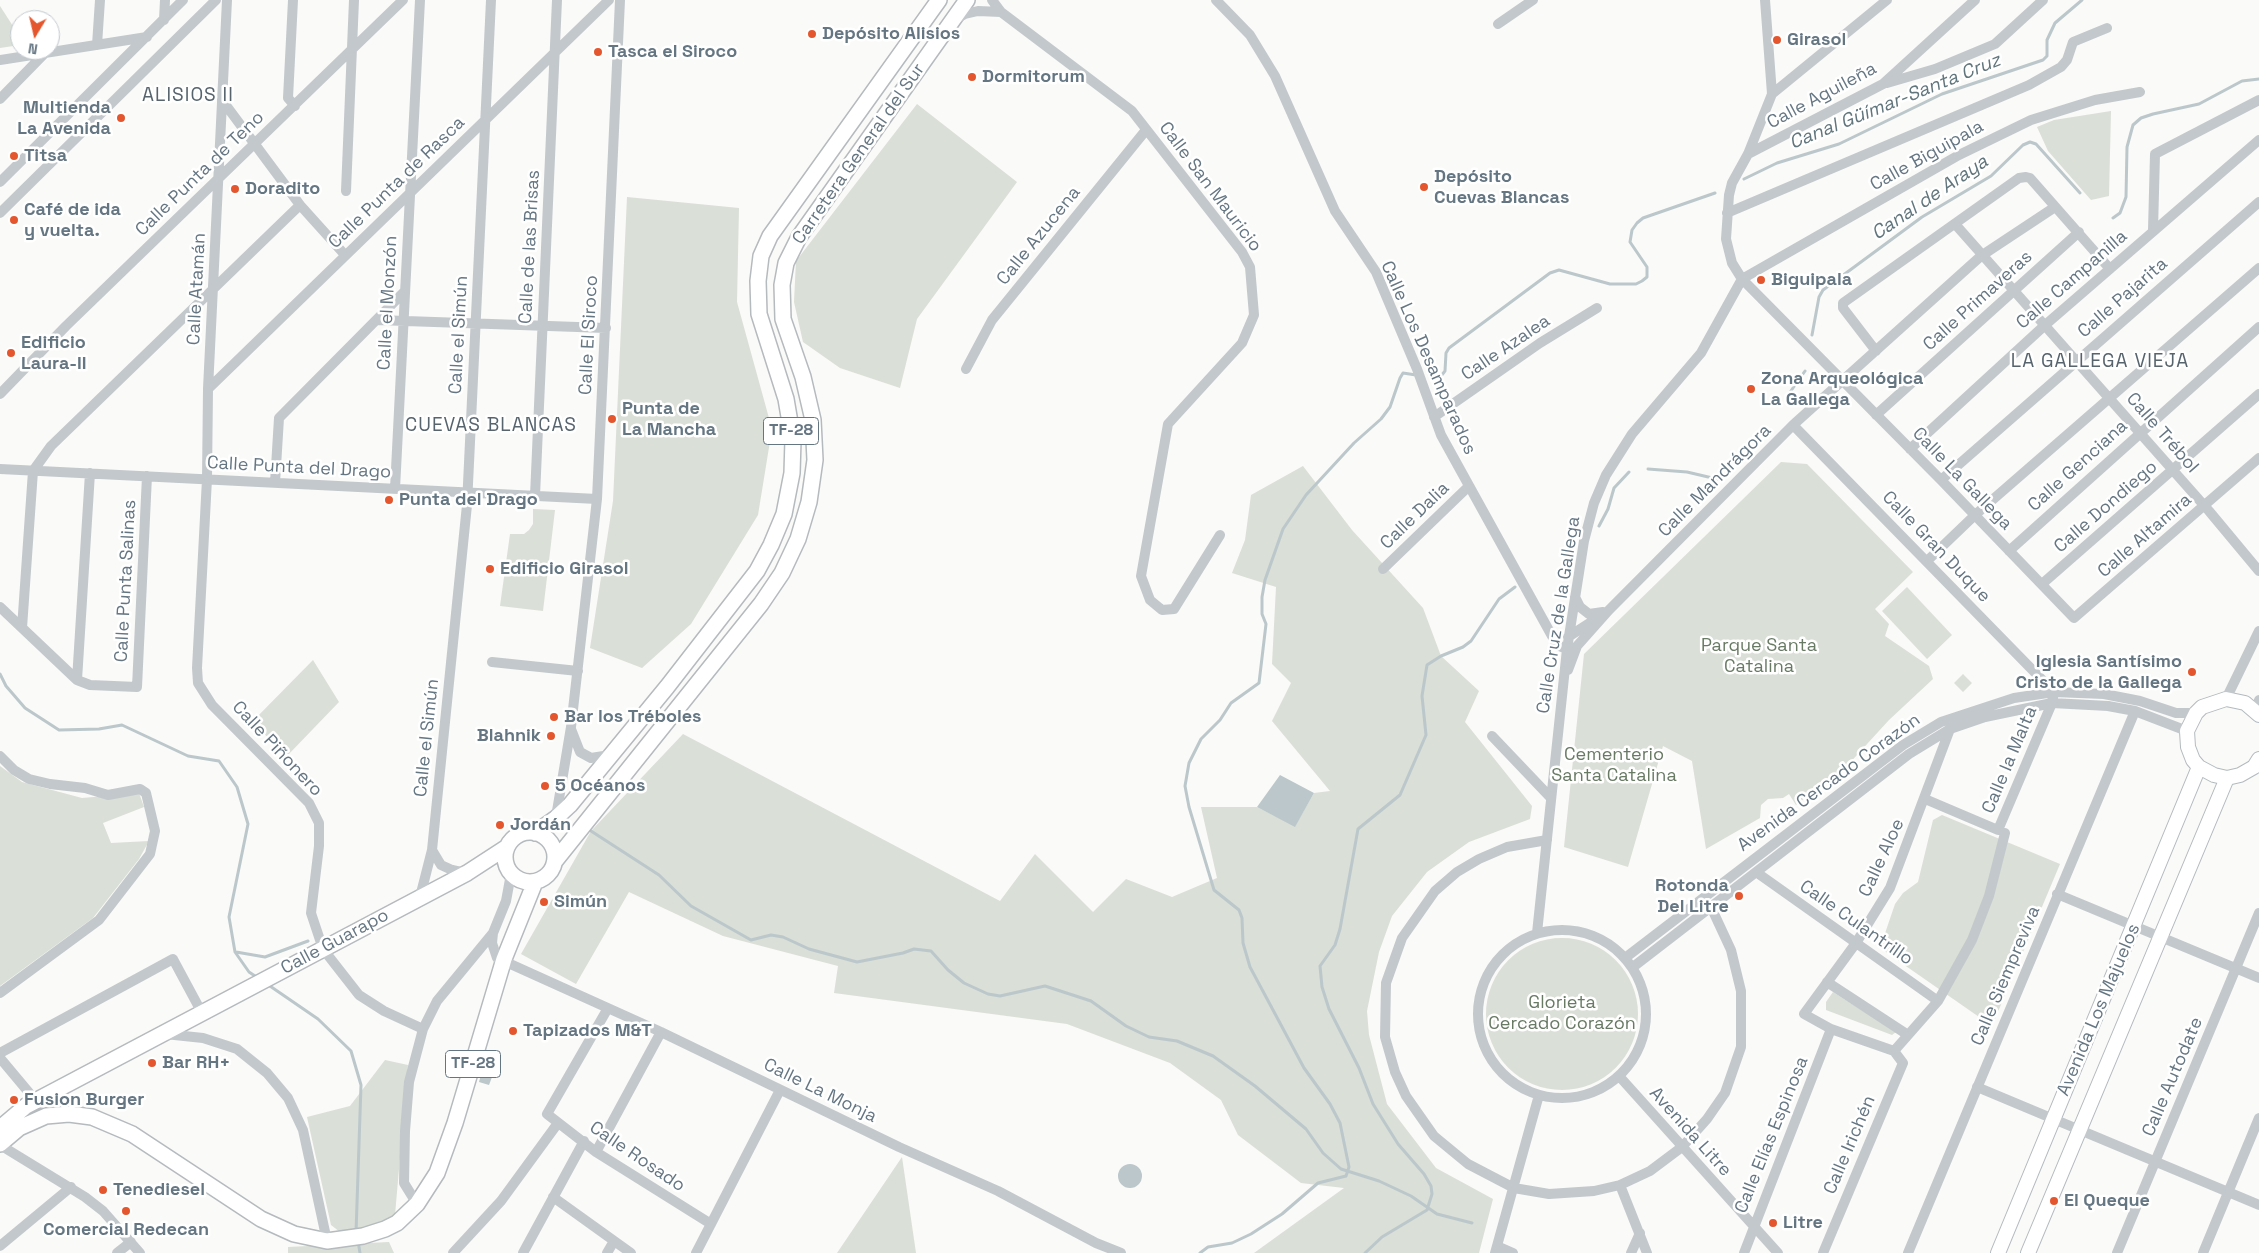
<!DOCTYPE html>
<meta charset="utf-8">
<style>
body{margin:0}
#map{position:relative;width:2259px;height:1253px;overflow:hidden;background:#fafaf8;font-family:"Space Grotesk",sans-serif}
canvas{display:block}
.north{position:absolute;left:10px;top:10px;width:50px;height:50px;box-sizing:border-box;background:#fff;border:1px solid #c1c8cd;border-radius:50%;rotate:189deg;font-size:14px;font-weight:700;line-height:20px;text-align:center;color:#657683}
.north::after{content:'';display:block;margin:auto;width:18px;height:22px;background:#e4572e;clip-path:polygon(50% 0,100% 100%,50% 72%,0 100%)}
</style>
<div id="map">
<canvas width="2259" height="1253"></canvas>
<div class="north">N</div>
</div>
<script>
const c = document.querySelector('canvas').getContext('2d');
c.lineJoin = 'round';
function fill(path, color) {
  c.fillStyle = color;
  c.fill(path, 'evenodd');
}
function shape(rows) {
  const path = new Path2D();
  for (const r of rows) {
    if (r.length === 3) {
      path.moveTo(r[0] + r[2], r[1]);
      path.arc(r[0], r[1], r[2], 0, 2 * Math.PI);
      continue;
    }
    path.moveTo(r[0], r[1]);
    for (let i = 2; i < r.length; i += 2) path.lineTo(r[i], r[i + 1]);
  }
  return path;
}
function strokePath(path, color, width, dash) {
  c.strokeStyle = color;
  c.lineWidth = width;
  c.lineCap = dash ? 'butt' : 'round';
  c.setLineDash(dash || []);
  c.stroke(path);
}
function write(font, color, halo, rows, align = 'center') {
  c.font = font + ' "Space Grotesk",sans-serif';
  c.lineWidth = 5;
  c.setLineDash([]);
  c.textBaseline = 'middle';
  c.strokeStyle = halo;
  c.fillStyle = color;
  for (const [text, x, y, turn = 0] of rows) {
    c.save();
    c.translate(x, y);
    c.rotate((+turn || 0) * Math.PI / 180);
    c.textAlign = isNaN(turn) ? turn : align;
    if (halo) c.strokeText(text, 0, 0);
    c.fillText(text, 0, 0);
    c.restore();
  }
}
fill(shape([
 [0,6,20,37,20,45,0,48],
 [917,104,1017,182,917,319,900,388,840,368,803,342,794,302,796,261],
 [2111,111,2109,196,2091,200,2048,151,2037,127,2054,120],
 [627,197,739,208,737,302,772,429,758,515,691,624,642,668,590,648,613,501],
 [1781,462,1807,464,1913,572,1875,609,1889,624,1885,636,1929,666,1933,679,1889,720,1846,767,1796,805,1789,794,1783,798,1768,799,1761,805,1760,818,1706,849,1692,761,1663,746,1628,867,1564,847,1584,654],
 [1303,466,1352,530,1423,608,1441,656,1479,691,1465,722,1532,806,1530,819,1469,842,1427,872,1392,916,1379,952,1367,1011,1369,1035,1387,1104,1436,1168,1493,1199,1479,1253,1254,1253,1344,1188,1301,1183,1238,1135,1221,1100,1170,1063,1067,1024,834,993,838,966,723,936,629,892,576,984,521,954,591,831,683,734,1000,901,1035,854,1093,912,1126,879,1172,897,1217,878,1201,807,1257,807,1295,826,1314,793,1330,791,1272,721,1291,683,1272,664,1276,587,1232,573,1245,540,1251,495],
 [533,509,555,510,543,611,500,606,510,534,524,534,529,530,533,524],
 [1907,587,1952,635,1927,659,1882,611],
 [313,660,339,702,287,756,252,722],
 [1963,674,1972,683,1963,692,1954,683],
 [0,766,22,782,82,798,139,793,144,807,103,823,111,843,149,841,139,859,93,918,0,986],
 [1942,815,2060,864,1992,1026,1880,948,1895,904,1903,893,1918,882,1933,820],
 [1562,1014,76],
 [1833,992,1896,1032,1892,1035,1826,1010,1826,1002],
 [385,1060,408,1065,395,1215,381,1223,340,1232,331,1225,307,1117,350,1106],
 [902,1157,916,1253,836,1253,837,1253],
 [389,1242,394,1253,288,1253,288,1247]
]), '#dadfd7');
fill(shape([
 [1280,775,1314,793,1295,827,1257,807],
 [484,1063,492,1065,491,1067,495,1069,489,1085,479,1082],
 [1130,1176,12]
]), '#bbc7cb');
strokePath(shape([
 [1744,179,1777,163,1839,144,1942,94,2043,60,2047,56,2047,40,2055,23,2082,0],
 [2113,218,2120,213,2126,197,2127,147,2133,125,2141,118,2153,114,2199,104,2242,81,2259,79],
 [1812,335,1819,297,1823,290,1922,217,1991,176,2023,145,2030,142,2036,144,2080,193],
 [1441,376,1445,371,1446,353,1449,348,1550,273,1559,270,1610,284,1636,284,1642,281,1647,277,1647,267,1630,242,1632,230,1637,223,1643,218,1715,193],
 [1788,395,1805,371],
 [1648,469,1687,472,1721,480],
 [1599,526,1608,509,1614,488,1629,472],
 [0,674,6,686,25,708,59,730,99,729,122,725,188,756,219,761,237,787,248,824,229,917,235,952,249,972,258,978],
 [591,831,659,875,691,906,751,940,771,935,783,937,809,949,857,962,903,953,914,949,931,951,948,970,964,983,988,994,1000,996,1045,986,1091,1001,1126,1026,1149,1037,1177,1041,1213,1056,1255,1086,1306,1129,1323,1153,1341,1169,1379,1181,1411,1196,1437,1214,1472,1223],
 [236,952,265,957,308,941],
 [267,984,318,1019,351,1051,361,1085,356,1233],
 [358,1241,360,1253],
 [1200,1253,1208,1247,1232,1243,1251,1234,1282,1214,1318,1183,1346,1176,1349,1167,1340,1123,1330,1104,1304,1068,1250,967,1243,943,1242,918,1239,910,1214,890,1189,807,1185,786,1189,763,1201,739,1220,720,1231,703,1259,683,1266,624,1262,614,1262,597,1265,580,1283,529,1306,495,1354,443,1381,419,1390,407,1400,378,1403,373,1416,375],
 [1365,1253,1382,1237,1427,1210,1432,1194,1431,1186,1424,1174,1398,1144,1373,1104,1359,1068,1329,1009,1322,987,1320,966,1335,945,1340,929,1358,829,1400,795,1426,735,1422,696,1427,665,1441,656,1463,647,1471,641,1499,599,1515,587]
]), '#bbc7cb', 3);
const secondary = shape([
 [2259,715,2245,703,2226,699,2202,707,2196,713,2187,731,2188,747,2193,760,2199,767,2214,775,2227,778,2240,775,2254,767,2259,759],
 [1998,1253,2199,767],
 [2028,1253,2227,778]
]);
const primary = shape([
 [530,857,25],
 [535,833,556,818,570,805,667,687,757,571,771,545,784,514,792,473,793,440,786,399,759,314,758,281,761,256,770,236,939,0],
 [555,861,761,604,782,573,798,539,809,502,815,460,813,420,803,377,783,319,782,285,786,263,799,237,967,0],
 [0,1128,26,1106,467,873,507,847],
 [0,1144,19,1128,46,1116,69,1114,92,1117,132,1134,261,1219,294,1234,327,1241,363,1236,385,1229,397,1223,417,1204,437,1173,455,1123,504,959,535,882]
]);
strokePath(secondary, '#b3babf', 16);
strokePath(primary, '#b5babe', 18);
strokePath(shape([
 [227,0,208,389,207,479,197,668,198,683,212,705,309,803,319,823,319,846,311,913,323,949,359,995,384,1011,423,1029],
 [293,0,288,98,295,106],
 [992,0,1001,12,1132,111,1242,252,1250,267,1254,315,1242,343,1168,424,1141,576,1150,600,1162,610,1174,609,1220,535],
 [1216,0,1250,35,1275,76,1335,211,1376,272,1417,369,1441,435,1557,645,1567,649],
 [1765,0,1772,94,1748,154,1732,183,1729,195,1726,239,1732,263,1742,279,1941,480,2074,618,2259,458],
 [956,19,965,14,978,11,1001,12],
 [164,20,165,0],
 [1498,24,1533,0],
 [97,45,100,0],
 [0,60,147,37],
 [1887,83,1935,69,1995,44,2043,0],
 [1772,94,1887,0],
 [0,99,45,53],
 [222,100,300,205,345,255],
 [1748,154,1883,84,1975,0],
 [0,182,183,0],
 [346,191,354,0],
 [0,213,216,0],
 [1727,213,2029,85,2061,67,2067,60,2073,42,2107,28],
 [1955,224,2209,511,2259,571],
 [2153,230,2155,154,2259,100],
 [1742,279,1959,155,2031,120,2095,100,2140,92],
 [377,320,606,328],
 [1876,351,1843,308,1843,303,2019,178,2026,177,2030,178,2110,269],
 [966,369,992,320,1146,130],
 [208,389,609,0],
 [0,394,66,326,403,0],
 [1876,415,2079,232],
 [1434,417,1540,343,1597,308],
 [1793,425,2054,692,2052,703,1998,830,1925,799],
 [1910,449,2044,326,2259,140],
 [0,469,597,499],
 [1941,480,2259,202],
 [275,483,279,418,405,291],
 [395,489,420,0],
 [535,496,557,0],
 [2009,551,2259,327],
 [1927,561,1975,515,2259,268],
 [1383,569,1468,487],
 [2042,584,2259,394],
 [1575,597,1580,607,1589,614,1603,612],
 [0,607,77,680,90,685,137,687,147,476],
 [22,628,33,471,51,446,300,205],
 [1568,637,1599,617],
 [492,662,578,671],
 [1568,670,1577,646,1609,610,1793,425,1981,256,2055,207],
 [77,680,90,473],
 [2226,699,2259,631],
 [2256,711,2259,700],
 [571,729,580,752,591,758,610,755],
 [1492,736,1551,798],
 [0,756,14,770,29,779,50,784,85,788,108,795,140,789,146,793,155,831,150,854,99,920,0,993],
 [556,817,571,727,597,499,620,0],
 [1547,840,1507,847,1479,859,1457,872,1435,891,1402,938,1386,983,1385,1037,1395,1072,1406,1096,1434,1136,1468,1164,1514,1188,1549,1194,1594,1191,1620,1185,1650,1171,1682,1147,1707,1119,1725,1093,1741,1047,1741,991,1731,950,1711,907],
 [432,850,441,865,452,870,466,873],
 [1756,872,1938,1001],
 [2057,894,2259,978],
 [420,897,432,850,467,505,491,0],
 [1562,1014,84],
 [493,933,492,943,497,958,661,1032,899,1147,998,1191,1096,1243,1121,1253],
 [1537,933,1567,649,1584,541,1594,503,1606,475,1632,434,1701,353,1742,279],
 [1625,958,1903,745,1941,722,2014,698,2054,692,2104,694,2140,701,2176,713,2196,713],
 [1633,967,1909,754,1950,729,1985,717,2052,703,2108,706,2135,711,2187,731],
 [1827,982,1908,1035],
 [608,1008,547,1114,596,1152,711,1224],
 [165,1034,203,1038,237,1049,267,1073,288,1098,303,1130,327,1241],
 [1894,1051,1831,1029,1804,1014,1856,943,1890,888,1950,729],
 [1894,1051,1938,1001,1972,940,1989,896,2005,833],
 [0,1053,173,959,202,1013],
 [0,1058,36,1101],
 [1619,1076,1778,1253],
 [1977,1087,2259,1205],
 [0,1145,85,1197,103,1211,140,1253],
 [596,1152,661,1032],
 [1620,1185,1647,1253],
 [553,1197,631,1253],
 [417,1204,404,1183,405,1131,409,1082,423,1029,437,1001,493,933,506,901,511,874],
 [0,1246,71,1187],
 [1497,1246,1513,1253],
 [117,1253,131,1242],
 [453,1253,501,1201,558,1123],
 [523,1253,584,1141],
 [607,1253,614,1241],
 [696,1253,780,1090],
 [1495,1253,1539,1095],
 [1631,1253,1640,1233],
 [1744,1253,1831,1029],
 [1823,1253,1903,1063,1894,1051],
 [1908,1253,2135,711],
 [2117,1253,2259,913],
 [2203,1253,2259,1118]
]), '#c3c8cc', 10);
strokePath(secondary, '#fff', 14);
strokePath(primary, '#fff', 15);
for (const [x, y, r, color] of [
 [812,34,5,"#e4572e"],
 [1777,40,5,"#e4572e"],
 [598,52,5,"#e4572e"],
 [972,77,5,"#e4572e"],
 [121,118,5,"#e4572e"],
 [14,156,5,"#e4572e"],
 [1424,187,5,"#e4572e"],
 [235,189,5,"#e4572e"],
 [14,220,5,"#e4572e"],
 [1761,280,5,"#e4572e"],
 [11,353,5,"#e4572e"],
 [1751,389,5,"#e4572e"],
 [612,419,5,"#e4572e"],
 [389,500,5,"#e4572e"],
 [490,569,5,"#e4572e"],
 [2192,672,5,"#e4572e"],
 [554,717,5,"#e4572e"],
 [551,736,5,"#e4572e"],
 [545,786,5,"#e4572e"],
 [500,825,5,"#e4572e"],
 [1739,896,5,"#e4572e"],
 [544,902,5,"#e4572e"],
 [513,1031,5,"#e4572e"],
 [152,1063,5,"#e4572e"],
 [14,1100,5,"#e4572e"],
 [103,1190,5,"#e4572e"],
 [2054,1201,5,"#e4572e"],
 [126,1211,5,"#e4572e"],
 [1773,1223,5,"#e4572e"]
]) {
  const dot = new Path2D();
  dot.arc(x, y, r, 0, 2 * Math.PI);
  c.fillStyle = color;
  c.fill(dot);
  strokePath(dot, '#fff', 2);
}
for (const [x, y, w] of [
 [791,431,55],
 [473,1064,55]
]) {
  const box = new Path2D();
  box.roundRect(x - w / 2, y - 13.5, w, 27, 4);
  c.fillStyle = '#fff';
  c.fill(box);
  strokePath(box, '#657683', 1);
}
write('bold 16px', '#657683', null, [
 ["TF-28",791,431],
 ["TF-28",473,1064]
]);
write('bold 18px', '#657683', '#fff', [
 ["Depósito Alisios",822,34],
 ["Girasol",1787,40],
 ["Tasca el Siroco",608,52],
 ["Dormitorum",982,77],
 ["Multienda",111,108,"right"],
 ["La Avenida",111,129,"right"],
 ["Titsa",24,156],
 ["Depósito",1434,177],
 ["Cuevas Blancas",1434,198],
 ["Doradito",245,189],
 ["Café de ida",24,210],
 ["y vuelta.",24,231],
 ["Biguipala",1771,280],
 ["Edificio",21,343],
 ["Laura-II",21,364],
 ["Zona Arqueológica",1761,379],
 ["La Gallega",1761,400],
 ["Punta de",622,409],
 ["La Mancha",622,430],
 ["Punta del Drago",399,500],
 ["Edificio Girasol",500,569],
 ["Iglesia Santísimo",2182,662,"right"],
 ["Cristo de la Gallega",2182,683,"right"],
 ["Bar los Tréboles",564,717],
 ["Blahnik",541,736,"right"],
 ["5 Océanos",555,786],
 ["Jordán",510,825],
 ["Rotonda",1729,886,"right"],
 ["Del Litre",1729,907,"right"],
 ["Simún",554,902],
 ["Tapizados M&T",523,1031],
 ["Bar RH+",162,1063],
 ["Fusion Burger",24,1100],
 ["Tenediesel",113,1190],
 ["El Queque",2064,1201],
 ["Litre",1783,1223],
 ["Comercial Redecan",126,1230,"center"]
], 'left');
write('18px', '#657683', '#fff', [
 ["Calle Aguileña",1822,96,-28],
 ["Carretera General del Sur",859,154,-55],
 ["Calle Biguipala",1927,156,-29],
 ["Calle Punta de Teno",200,174,-44],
 ["Calle Punta de Rasca",397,183,-44],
 ["Calle San Mauricio",1210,187,53],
 ["Calle Azucena",1039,236,-51],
 ["Calle de las Brisas",530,247,-87],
 ["Calle Campanilla",2072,280,-41],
 ["Calle Atamán",197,289,-87],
 ["Calle Pajarita",2123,298,-41],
 ["Calle Primaveras",1978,301,-42],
 ["Calle el Monzón",388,303,-87],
 ["Calle el Simún",459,335,-87],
 ["Calle El Siroco",589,335,-87],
 ["Calle Azalea",1506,348,-34],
 ["Calle Los Desamparados",1428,358,66],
 ["Calle Trébol",2162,433,49],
 ["Calle Genciana",2078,466,-42],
 ["Calle Punta del Drago",299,468,3],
 ["Calle La Gallega",1962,479,46],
 ["Calle Mandrágora",1715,481,-45],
 ["Calle Dondiego",2106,507,-41],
 ["Calle Dalia",1415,516,-44],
 ["Calle Altamira",2145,536,-41],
 ["Calle Gran Duque",1936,547,46],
 ["Calle Punta Salinas",126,581,-87],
 ["Calle Cruz de la Gallega",1559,615,-81],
 ["Calle el Simún",427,738,-84],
 ["Calle Piñonero",277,749,47],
 ["Calle la Malta",2010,760,-67],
 ["Avenida Cercado Corazón",1829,783,-36],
 ["Calle Aloe",1882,858,-65],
 ["Calle Culantrillo",1856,923,35],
 ["Calle Guarapo",335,942,-28],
 ["Calle Siempreviva",2006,976,-67],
 ["Avenida Los Majuelos",2099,1010,-67],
 ["Calle Autodate",2173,1077,-67],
 ["Calle La Monja",820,1091,26],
 ["Avenida Litre",1690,1132,48],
 ["Calle Elías Espinosa",1772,1135,-68],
 ["Calle Irichén",1850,1145,-67],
 ["Calle Rosado",637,1157,34]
]);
write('18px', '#687a64', '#fff', [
 ["Parque Santa",1759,646],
 ["Catalina",1759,667],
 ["Cementerio",1614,755],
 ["Santa Catalina",1614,776],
 ["Glorieta",1562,1003],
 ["Cercado Corazón",1562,1024]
]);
c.letterSpacing = '1px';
write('19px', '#57646e', '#fff', [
 ["ALISIOS II",188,96],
 ["LA GALLEGA VIEJA",2100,362],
 ["CUEVAS BLANCAS",491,426]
]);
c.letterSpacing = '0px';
write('italic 19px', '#60757c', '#fff', [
 ["Canal Güímar-Santa Cruz",1895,102,-22],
 ["Canal de Araya",1930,198,-34]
]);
</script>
